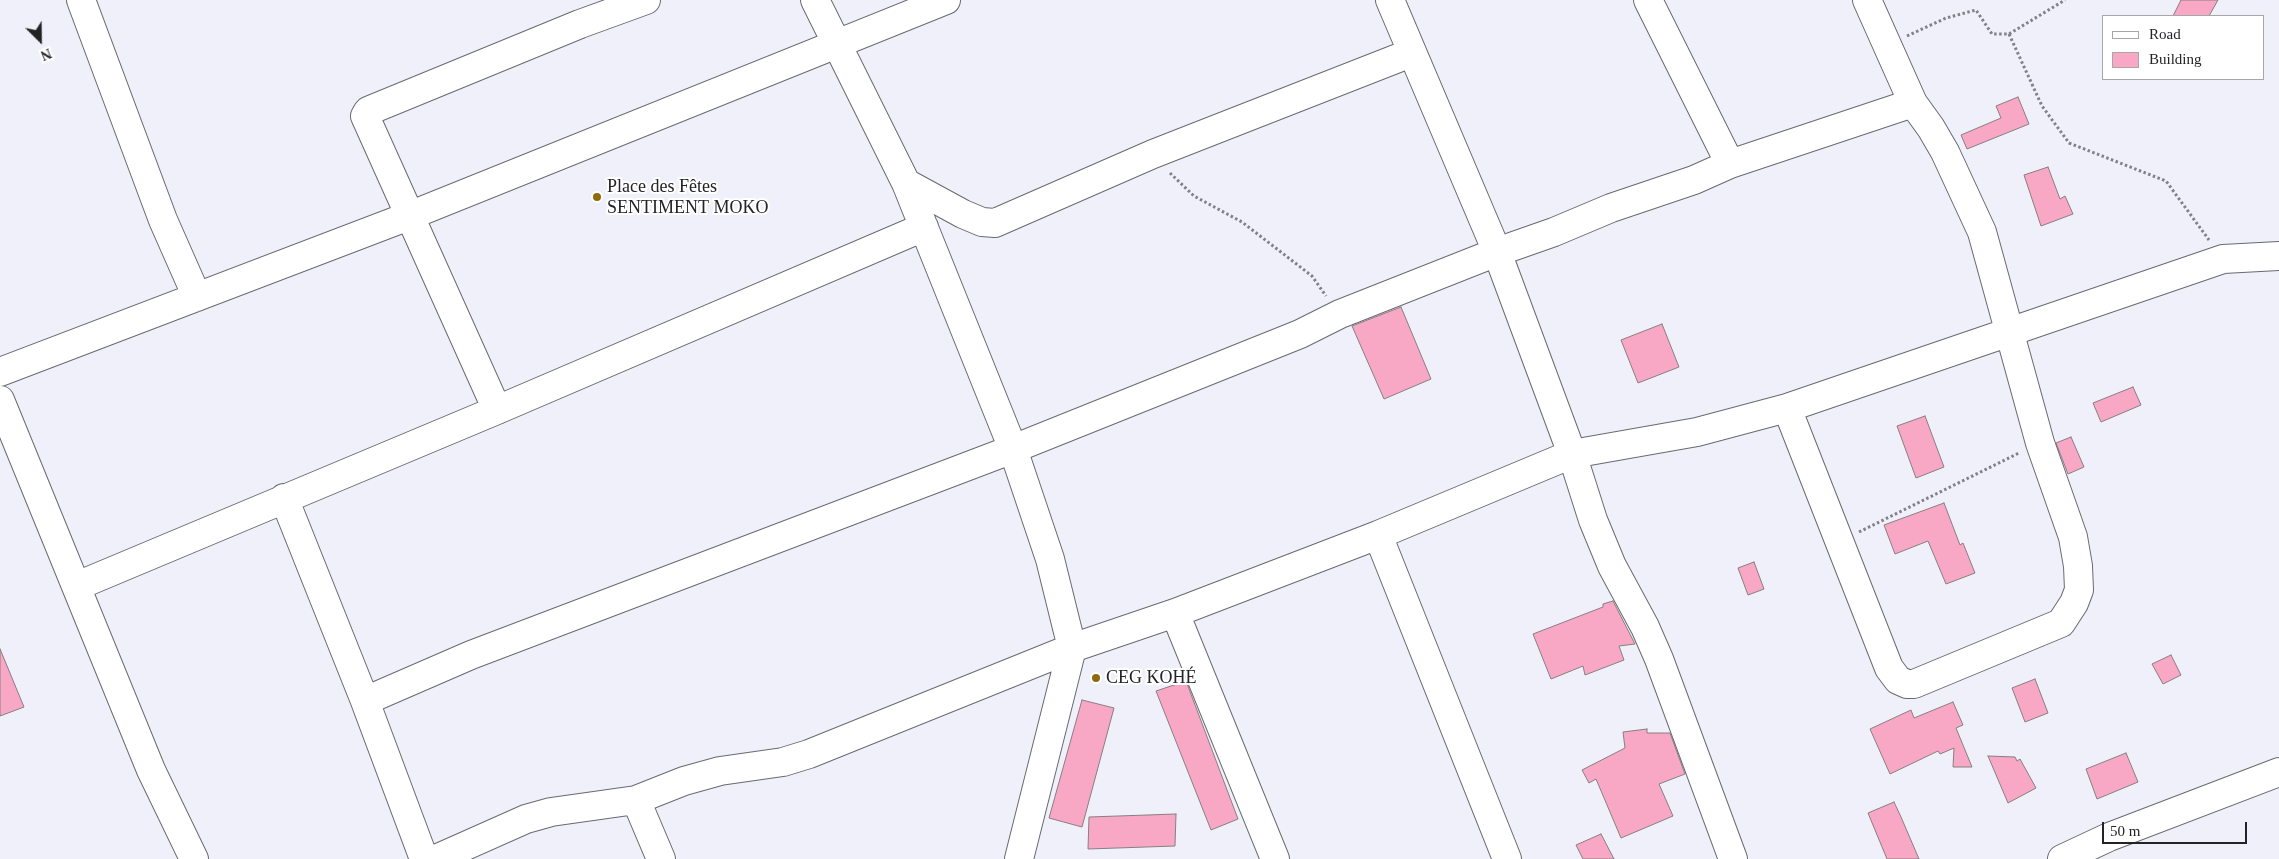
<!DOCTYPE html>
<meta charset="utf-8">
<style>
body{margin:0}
#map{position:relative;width:2279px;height:859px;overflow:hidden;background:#eff0f9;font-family:Georgia,serif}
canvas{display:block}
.legend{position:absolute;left:2102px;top:15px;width:162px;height:65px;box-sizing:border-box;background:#fff;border:1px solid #a7a7a8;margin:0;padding:6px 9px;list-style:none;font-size:15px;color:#232326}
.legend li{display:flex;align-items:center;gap:10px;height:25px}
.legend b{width:25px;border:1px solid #a7a7a8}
.north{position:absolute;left:15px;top:15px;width:50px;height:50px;-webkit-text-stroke:4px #fff;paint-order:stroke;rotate:157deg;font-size:14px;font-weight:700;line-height:20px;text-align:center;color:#232326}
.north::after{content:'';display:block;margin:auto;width:18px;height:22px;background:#232326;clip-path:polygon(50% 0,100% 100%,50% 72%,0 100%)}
.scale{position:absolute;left:2102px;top:822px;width:145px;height:22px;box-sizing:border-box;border:2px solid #232326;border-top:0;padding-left:6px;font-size:15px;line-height:18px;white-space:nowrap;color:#232326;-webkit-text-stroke:4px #fff;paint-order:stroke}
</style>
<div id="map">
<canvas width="2279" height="859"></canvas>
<ul class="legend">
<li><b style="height:6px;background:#fff"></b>Road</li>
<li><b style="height:14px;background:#f8a8c4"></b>Building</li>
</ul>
<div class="north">N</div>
<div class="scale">50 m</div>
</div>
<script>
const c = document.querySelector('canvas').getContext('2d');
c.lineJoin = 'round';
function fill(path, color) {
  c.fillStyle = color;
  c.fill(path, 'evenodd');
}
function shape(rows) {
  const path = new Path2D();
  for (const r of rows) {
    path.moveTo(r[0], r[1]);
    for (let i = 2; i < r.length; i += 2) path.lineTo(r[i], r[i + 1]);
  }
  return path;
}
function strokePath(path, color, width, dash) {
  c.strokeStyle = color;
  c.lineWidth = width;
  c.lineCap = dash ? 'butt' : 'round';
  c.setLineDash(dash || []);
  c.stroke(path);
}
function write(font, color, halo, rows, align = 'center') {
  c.font = font + ' Georgia,serif';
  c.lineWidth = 4;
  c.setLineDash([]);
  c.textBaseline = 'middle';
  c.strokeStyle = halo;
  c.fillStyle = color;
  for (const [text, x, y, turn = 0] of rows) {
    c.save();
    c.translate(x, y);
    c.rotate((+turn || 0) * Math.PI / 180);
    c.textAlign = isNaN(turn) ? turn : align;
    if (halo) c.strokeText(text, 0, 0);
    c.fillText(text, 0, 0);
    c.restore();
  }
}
const building = shape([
 [2181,0,2218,0,2209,16,2173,16,2181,0],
 [2018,97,2029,124,1967,149,1961,135,2001,118,1996,106,2018,97],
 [2048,167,2060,199,2065,196,2073,214,2041,226,2024,175,2048,167],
 [1401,307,1431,379,1384,399,1352,326,1401,307],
 [1662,324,1679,367,1638,383,1621,340,1662,324],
 [2133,387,2141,405,2101,422,2093,403,2133,387],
 [1925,416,1944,467,1916,478,1897,426,1925,416],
 [2071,437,2084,467,2068,474,2056,443,2071,437],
 [1944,503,1960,545,1963,543,1975,573,1946,584,1928,541,1895,554,1884,525,1944,503],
 [1754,562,1764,589,1748,595,1738,568,1754,562],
 [1613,601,1635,644,1619,646,1624,660,1585,675,1583,666,1551,679,1533,634,1603,607,1603,604,1613,601],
 [0,649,24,707,0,716,0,649],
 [2171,655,2181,675,2163,684,2152,664,2171,655],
 [2035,679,2048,713,2025,722,2012,688,2035,679],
 [1186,681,1238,819,1211,830,1156,691,1186,681],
 [1082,700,1114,708,1082,827,1049,818,1082,700],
 [1953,702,1963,725,1956,728,1972,767,1953,767,1954,748,1940,754,1938,751,1890,774,1870,729,1911,710,1914,718,1953,702],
 [1647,729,1647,733,1670,733,1685,774,1659,784,1673,816,1621,838,1596,779,1589,783,1582,770,1625,748,1623,732,1647,729],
 [2126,753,2138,782,2097,799,2086,769,2126,753],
 [1988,756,2015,757,2017,761,2020,759,2036,788,2008,803,1988,756],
 [1894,802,1901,817,1919,859,1887,859,1868,813,1894,802],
 [1176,814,1175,846,1088,849,1089,817,1176,814],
 [1601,834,1614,859,1583,859,1576,845,1601,834]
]);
fill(building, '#f8a8c4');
strokePath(building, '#877e81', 1);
const minor = shape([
 [81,0,163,220,197,297],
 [815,0,906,183,1013,449,1050,559,1072,648,1019,859],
 [1390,0,1497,252,1572,454,1593,520,1612,566,1645,627,1659,659,1733,859],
 [1648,0,1730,164],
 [906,183,963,214,982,222,995,223,1153,154,1411,53],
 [0,372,409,216,946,0],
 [0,400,151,770,194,859],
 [1787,408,1889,668,1898,680,1907,684,1914,684,2061,623,2074,603,2079,590,2078,566,2073,537,2040,443,1982,232,1945,152,1931,128,1913,103,1867,0],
 [497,410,365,116,368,111,580,24,646,0],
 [284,498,365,701,424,859],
 [1378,535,1507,859],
 [77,586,497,410,924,227],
 [1175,613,1275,859],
 [365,701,471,655,1013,449,1300,334,1340,314,1497,252,1554,232,1611,208,1694,180,1730,164,1913,103],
 [636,800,661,859],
 [436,859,526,819,551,812,636,800,684,781,720,771,783,762,809,754,1072,648,1175,613,1378,535,1572,454,1697,432,1787,408,2223,259,2279,256],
 [2062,859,2109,837,2279,772]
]);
strokePath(minor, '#696a71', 30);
strokePath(shape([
 [2009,34,2042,106,2069,143,2166,181,2209,240],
 [1907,36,1946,18,1976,10,1992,34,2009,34,2065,0],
 [1170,173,1194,196,1242,222,1312,276,1326,296],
 [1859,532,2019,453]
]), '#818187', 3, [2.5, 2.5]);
strokePath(minor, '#fff', 28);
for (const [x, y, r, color] of [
 [597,197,5,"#8f690e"],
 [1096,678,5,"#8f690e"]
]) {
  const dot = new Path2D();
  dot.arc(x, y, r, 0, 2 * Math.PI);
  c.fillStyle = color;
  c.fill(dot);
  strokePath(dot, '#fff', 2);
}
write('18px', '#232326', '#fff', [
 ["Place des Fêtes",607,187],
 ["SENTIMENT MOKO",607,208],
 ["CEG KOHÉ",1106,678]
], 'left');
</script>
